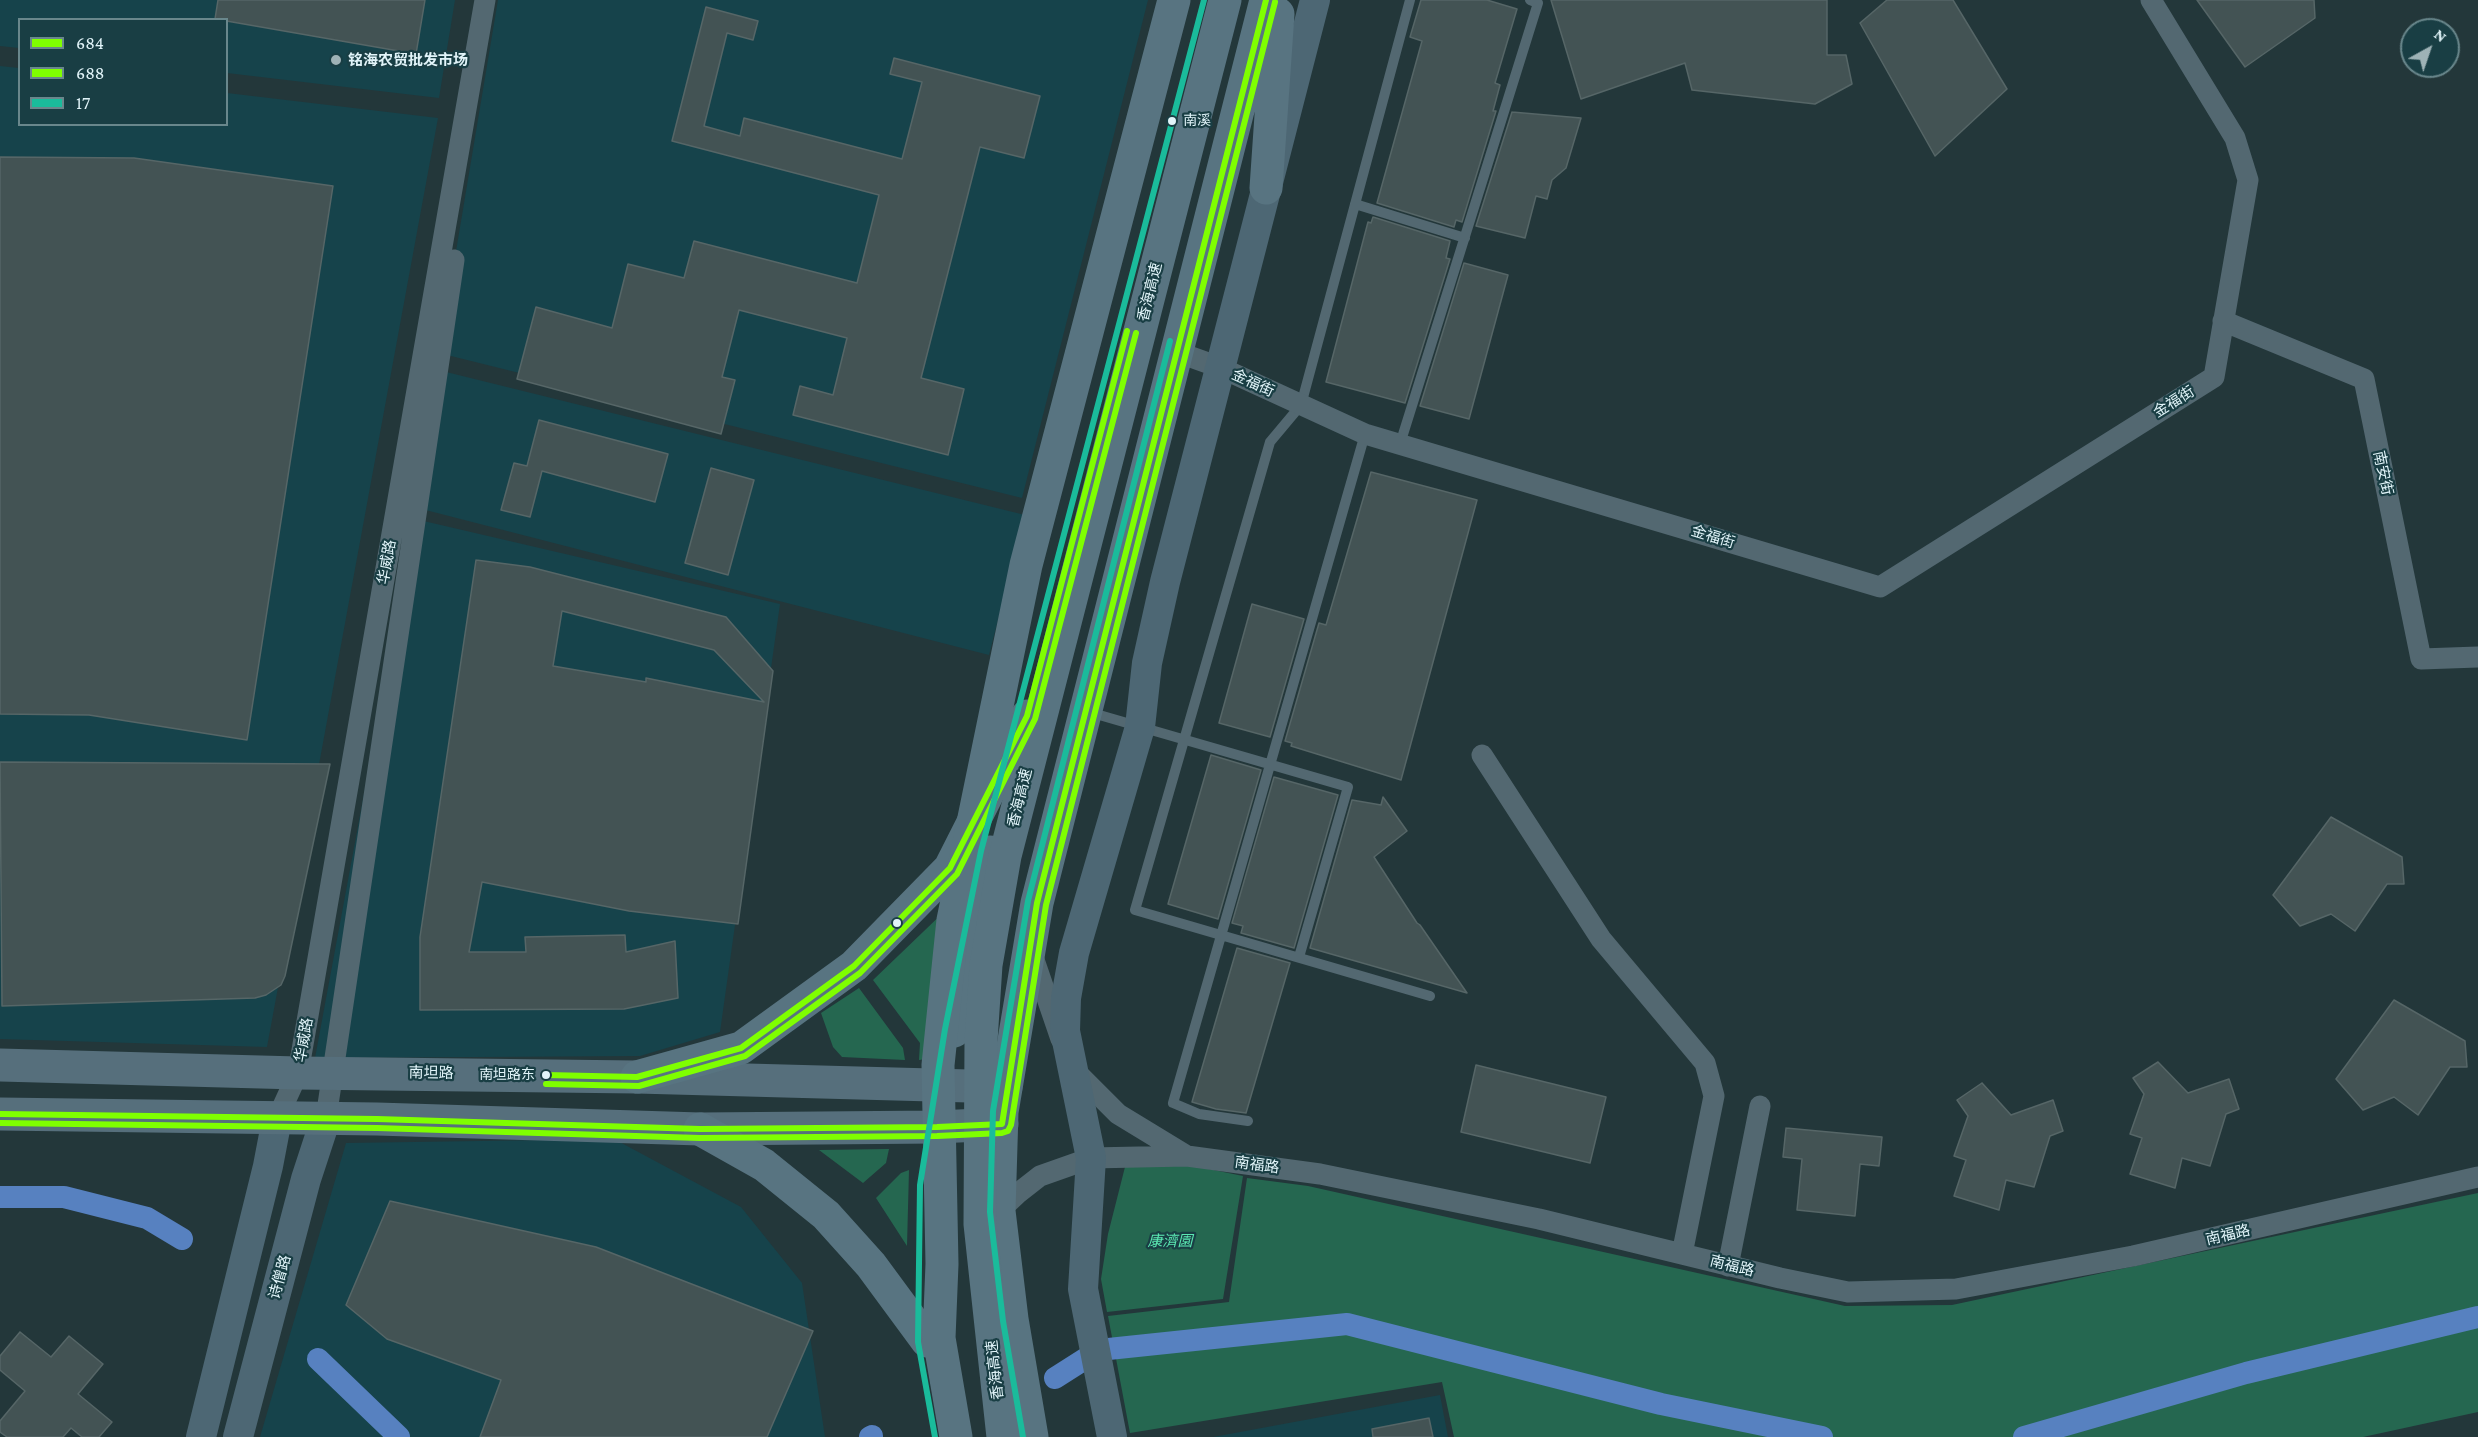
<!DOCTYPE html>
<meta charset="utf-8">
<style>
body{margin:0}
#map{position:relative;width:2478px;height:1437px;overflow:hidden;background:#23373a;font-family:"Crimson Pro",serif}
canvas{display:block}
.legend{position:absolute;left:18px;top:18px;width:210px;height:108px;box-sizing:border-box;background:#193e44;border:2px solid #69878c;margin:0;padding:8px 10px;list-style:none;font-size:18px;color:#e1f4f9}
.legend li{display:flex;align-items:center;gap:12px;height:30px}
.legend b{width:30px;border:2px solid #69878c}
.north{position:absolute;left:2400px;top:18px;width:60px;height:60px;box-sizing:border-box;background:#193e44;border:2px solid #69878c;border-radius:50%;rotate:40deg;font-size:16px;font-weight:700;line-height:24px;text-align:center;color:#e1f4f9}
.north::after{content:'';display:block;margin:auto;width:21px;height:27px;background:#9eb2b6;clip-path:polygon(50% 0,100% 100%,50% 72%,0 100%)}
</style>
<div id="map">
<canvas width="2478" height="1437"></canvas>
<ul class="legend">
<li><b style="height:8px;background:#7fff00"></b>684</li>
<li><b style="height:8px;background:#7fff00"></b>688</li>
<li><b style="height:8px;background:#1abb9b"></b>17</li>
</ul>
<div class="north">N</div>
</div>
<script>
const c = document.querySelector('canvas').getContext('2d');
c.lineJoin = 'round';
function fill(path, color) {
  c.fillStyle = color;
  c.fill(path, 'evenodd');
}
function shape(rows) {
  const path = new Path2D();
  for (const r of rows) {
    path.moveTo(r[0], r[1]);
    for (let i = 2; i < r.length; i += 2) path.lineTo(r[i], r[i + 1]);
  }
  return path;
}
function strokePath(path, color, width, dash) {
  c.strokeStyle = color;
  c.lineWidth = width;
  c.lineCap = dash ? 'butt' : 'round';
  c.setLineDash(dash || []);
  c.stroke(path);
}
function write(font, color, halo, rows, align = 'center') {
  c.font = font + ' "Crimson Pro","Noto Sans SC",serif';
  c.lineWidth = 4.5;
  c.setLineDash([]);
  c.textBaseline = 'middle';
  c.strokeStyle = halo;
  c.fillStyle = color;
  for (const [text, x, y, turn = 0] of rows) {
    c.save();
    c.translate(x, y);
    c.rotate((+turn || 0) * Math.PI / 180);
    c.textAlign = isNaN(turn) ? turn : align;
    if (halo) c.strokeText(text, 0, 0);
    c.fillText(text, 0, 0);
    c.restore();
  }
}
fill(shape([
 [0,0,455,0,439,98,227,73,226,20,20,20,19,48,0,46],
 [498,0,1148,0,1022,498,439,353],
 [0,66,19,68,20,124,226,124,227,93,438,118,267,1047,0,1039],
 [434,369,1025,515,989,655,410,506],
 [415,519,780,604,720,1032,640,1056,315,1058],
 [614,1139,741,1207,802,1283,825,1437,260,1437,346,1143],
 [1440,1395,1448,1437,1213,1437]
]), '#16434b');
fill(shape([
 [949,907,927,1059,919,1060,920,1043,873,980],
 [859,988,903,1048,905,1060,842,1057,833,1047,821,1013],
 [889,1149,886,1163,863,1183,819,1150],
 [1189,1165,1243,1176,1223,1299,1107,1312,1101,1279,1108,1234,1125,1167],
 [909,1170,907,1246,876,1198,901,1173],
 [1247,1178,1308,1186,1845,1306,1952,1305,2478,1193,2478,1412,2363,1437,1454,1437,1442,1382,1130,1433,1108,1316,1229,1302]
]), '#256750');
strokePath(shape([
 [0,1197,64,1197,147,1218,182,1239],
 [318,1359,399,1437],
 [1055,1378,1099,1350,1347,1324,1661,1404,1822,1437],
 [870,1437,872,1436],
 [2024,1437,2246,1373,2478,1317]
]), '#5781c0', 22);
const building = shape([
 [218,0,425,0,416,54,215,19,218,0],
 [1421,0,1487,0,1517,9,1495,83,1500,85,1493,111,1496,111,1462,222,1456,220,1454,227,1377,203,1422,41,1410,37,1421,0],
 [1551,0,1827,0,1827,55,1846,55,1852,84,1815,104,1692,90,1685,63,1581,99,1551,0],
 [1887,0,1953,0,2007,89,1935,156,1860,23,1887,0],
 [2197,0,2314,0,2315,18,2245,67,2197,0],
 [706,7,758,21,753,40,727,33,704,126,740,136,744,118,902,159,922,82,890,74,894,58,1040,96,1024,158,980,147,921,378,964,389,948,455,793,415,800,386,833,395,847,338,739,310,722,377,735,380,721,434,517,379,536,307,612,328,628,264,684,278,694,241,857,283,879,195,672,141,706,7],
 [1512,112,1581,118,1566,168,1552,180,1547,199,1536,196,1525,238,1476,226,1512,112],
 [0,157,134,158,333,186,247,740,89,715,0,714,0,157],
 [1373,217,1450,241,1446,258,1450,259,1405,403,1326,382,1368,222,1371,223,1373,217],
 [1464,263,1508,275,1469,419,1420,406,1464,263],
 [539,420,668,454,655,502,542,471,530,517,501,510,514,463,527,466,539,420],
 [711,468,754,480,728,575,685,563,711,468],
 [1371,472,1477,500,1401,780,1291,746,1292,743,1285,741,1319,623,1326,625,1371,472],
 [476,560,530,567,726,617,773,671,738,924,629,911,482,882,469,952,526,952,525,937,625,935,626,952,675,941,678,998,624,1009,420,1010,420,937,476,560],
 [562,611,714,650,764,702,646,678,646,682,553,666,562,611],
 [1252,604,1304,619,1270,737,1219,723,1252,604],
 [1211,755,1261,770,1218,919,1168,904,1211,755],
 [0,762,330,764,285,976,281,985,266,995,255,998,2,1006,0,762],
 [1274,777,1338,795,1294,948,1241,933,1243,926,1232,923,1274,777],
 [1383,797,1407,831,1374,857,1417,923,1420,925,1467,993,1310,948,1352,800,1381,805,1383,797],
 [2331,817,2402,857,2404,884,2387,884,2355,931,2331,914,2300,926,2273,895,2331,817],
 [1237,948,1290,963,1246,1113,1216,1109,1192,1102,1237,948],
 [2394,1000,2465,1041,2467,1067,2450,1067,2418,1115,2394,1097,2363,1110,2336,1079,2394,1000],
 [2158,1062,2188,1093,2229,1079,2239,1109,2226,1114,2210,1166,2182,1158,2175,1188,2130,1174,2142,1138,2130,1134,2144,1094,2133,1078,2158,1062],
 [1476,1065,1606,1097,1590,1163,1461,1132,1476,1065],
 [1982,1083,2011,1115,2053,1100,2063,1131,2050,1136,2034,1187,2006,1180,1999,1210,1954,1196,1966,1160,1954,1156,1968,1116,1957,1100,1982,1083],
 [1786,1128,1882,1137,1879,1166,1860,1164,1855,1216,1797,1210,1802,1159,1783,1157,1786,1128],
 [390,1201,596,1247,813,1331,767,1437,480,1437,501,1380,387,1339,346,1305,390,1201],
 [20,1332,51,1357,69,1336,103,1364,78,1394,112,1422,99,1437,82,1437,71,1428,63,1437,7,1437,0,1432,0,1421,25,1391,0,1370,0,1356,20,1332],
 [1429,1418,1433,1437,1373,1437,1372,1429,1429,1418]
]);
fill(building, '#435354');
strokePath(building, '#566667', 1.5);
strokePath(shape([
 [1410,0,1301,405,1270,442,1135,910,1430,996],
 [1355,204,1465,238],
 [1400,444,1538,3,1530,0],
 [1089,712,1348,787,1299,957],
 [1248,1121,1199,1114,1173,1103,1365,434]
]), '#536871', 10);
strokePath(shape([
 [2223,321,2364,379,2421,659,2478,657],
 [1177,352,1219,367,1365,434,1880,587,2214,377,2248,180,2235,138,2151,0],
 [1482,755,1601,939,1705,1063,1714,1096,1682,1254],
 [1033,957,1061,1039],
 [1072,1068,1118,1114,1187,1156],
 [326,1118,454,260],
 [277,1119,298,1073,485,0],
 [999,1211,1017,1194,1040,1176,1091,1158,1187,1156,1320,1174,1539,1219,1780,1278,1848,1292,1956,1289,2133,1256,2478,1177],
 [1728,1266,1760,1106]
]), '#536871', 21);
strokePath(shape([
 [201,1437,268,1166,277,1119],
 [238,1437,306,1179,326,1118],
 [1112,1437,1083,1289,1091,1158,1065,1031,1066,998,1074,953,1140,727,1147,663,1165,582,1315,0]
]), '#4d6774', 30);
strokePath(shape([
 [0,1065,298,1073,637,1077,1006,1087],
 [0,1114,377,1119,700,1129,937,1127,1002,1124]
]), '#566f7c', 33);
strokePath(shape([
 [1266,188,1278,14],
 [954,1031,990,852],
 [637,1077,741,1048,854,966,950,868,1027,716],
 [700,1129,764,1165,826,1215,871,1265,927,1341],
 [1032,1437,1012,1319,999,1211,1002,1112,1037,903,1266,0]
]), '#587481', 33);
strokePath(shape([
 [956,1437,939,1338,942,1264,938,1065,953,920,1026,565,1174,0],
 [1003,1437,980,1224,981,1041,986,965,1005,856,1225,0]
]), '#587481', 33);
strokePath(shape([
 [546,1075,637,1077,741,1048,854,966,950,868,1027,716,1127,331],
 [0,1114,377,1119,700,1129,937,1127,1002,1124,1037,903,1266,0]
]), '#7fff00', 6);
strokePath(shape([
 [546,1084,639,1086,745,1056,860,973,957,874,1035,719,1136,333],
 [0,1123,377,1128,700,1138,937,1136,1002,1133,1008,1131,1011,1125,1046,905,1275,2]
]), '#7fff00', 6);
strokePath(shape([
 [935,1437,918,1342,920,1185,945,1029,981,851,1204,0],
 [1023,1437,1003,1321,990,1212,993,1111,1028,901,1170,341]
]), '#1abb9b', 6);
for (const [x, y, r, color] of [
 [336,60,6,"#9eb2b6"],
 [1172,121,5,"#e1f4f9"],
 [897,923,5,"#e1f4f9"],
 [546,1075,5,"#e1f4f9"]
]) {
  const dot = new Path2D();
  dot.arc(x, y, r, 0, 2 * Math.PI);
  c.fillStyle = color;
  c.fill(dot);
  strokePath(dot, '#193e44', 2);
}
write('14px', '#e1f4f9', '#193e44', [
 ["南溪",1183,121],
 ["南坦路东",535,1075,"right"]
], 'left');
write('bold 15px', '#e1f4f9', '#193e44', [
 ["铭海农贸批发市场",348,60]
], 'left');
write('15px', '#e1f4f9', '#193e44', [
 ["香海高速",1150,292,-76],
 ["金福街",1253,383,25],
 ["金福街",2174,402,-32],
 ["南安街",2383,473,78],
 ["金福街",1713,537,17],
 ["华威路",387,562,-80],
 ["香海高速",1020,798,-76],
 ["华威路",304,1040,-80],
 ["南坦路",431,1073,1],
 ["南福路",1257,1165,8],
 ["南福路",2228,1235,-13],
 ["南福路",1732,1266,14],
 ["诗僧路",280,1277,-75],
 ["香海高速",995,1370,-96]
]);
write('italic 15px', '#5be8b2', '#193e44', [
 ["康濟園",1170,1241]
]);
</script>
